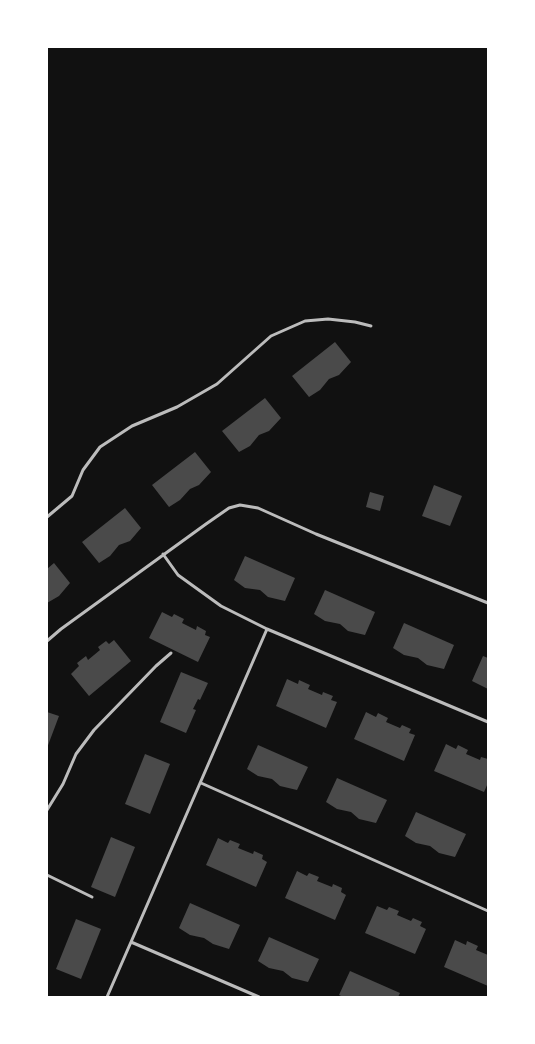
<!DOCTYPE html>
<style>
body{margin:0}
#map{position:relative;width:535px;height:1044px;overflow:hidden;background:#111;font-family:"Titillium Web",sans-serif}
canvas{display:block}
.frame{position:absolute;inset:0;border:48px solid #fff;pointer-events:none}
</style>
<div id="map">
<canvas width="535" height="1044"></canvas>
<div class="frame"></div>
</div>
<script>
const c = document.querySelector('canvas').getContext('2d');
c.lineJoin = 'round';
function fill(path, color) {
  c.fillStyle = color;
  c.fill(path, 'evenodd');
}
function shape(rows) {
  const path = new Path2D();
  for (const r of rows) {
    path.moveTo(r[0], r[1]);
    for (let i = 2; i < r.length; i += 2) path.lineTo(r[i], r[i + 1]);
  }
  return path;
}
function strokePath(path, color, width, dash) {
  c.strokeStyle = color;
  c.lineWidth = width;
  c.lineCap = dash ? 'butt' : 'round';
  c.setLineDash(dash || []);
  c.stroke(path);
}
fill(shape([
 [335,342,351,362,339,375,329,379,320,390,309,397,292,376],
 [265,398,281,418,269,431,259,435,250,446,239,452,222,431],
 [195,452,211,472,199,485,190,489,180,500,169,507,152,485],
 [434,485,462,496,450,526,422,516],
 [370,492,384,496,380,511,366,507],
 [125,508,141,528,130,541,119,545,110,556,99,563,82,542],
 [245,556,295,578,285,601,268,597,260,590,245,588,234,580],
 [54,563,70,583,59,596,47,603,47,569],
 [325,590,375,612,365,635,348,631,340,624,325,621,314,614],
 [162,612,172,617,174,614,184,619,182,623,196,630,197,626,206,631,205,635,210,637,198,662,149,638],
 [404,623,454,645,444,669,427,665,418,658,404,655,393,648],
 [114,640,131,661,89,696,71,674,79,666,77,663,86,656,88,660,100,650,98,647,106,641,109,644],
 [483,656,488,658,488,689,472,681],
 [181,672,208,683,200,700,198,699,193,709,196,710,186,733,160,722],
 [287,679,298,684,299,680,310,685,308,689,322,695,323,692,333,696,331,700,337,702,326,728,276,706],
 [47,712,59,716,47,748],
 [366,712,376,717,378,713,388,718,386,722,400,728,402,725,411,729,409,733,415,735,404,761,354,739],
 [446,744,456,749,458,745,468,750,466,754,480,760,481,757,488,759,488,783,484,792,434,771],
 [258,745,308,767,297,790,280,786,272,779,258,776,247,769],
 [145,754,170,764,150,814,125,804],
 [337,778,387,800,376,823,359,819,351,812,337,809,326,802],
 [416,812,466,834,455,857,439,853,430,846,416,843,405,836],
 [111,837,135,847,115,897,91,887],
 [218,838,228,843,230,840,240,844,238,848,253,854,254,851,263,855,262,859,267,862,256,887,206,865],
 [297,871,307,876,309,873,319,877,317,881,332,887,333,884,342,888,341,892,346,895,335,920,285,898],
 [190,903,240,925,229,949,213,944,204,938,190,935,179,928],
 [377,906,387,910,389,907,399,911,397,915,411,921,413,918,422,922,420,926,426,929,415,954,365,933],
 [76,919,101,929,81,979,56,969],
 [269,937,319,959,308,982,292,978,283,971,269,968,258,961],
 [455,940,466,945,467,941,478,946,476,950,488,955,488,986,444,967],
 [350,971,400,993,398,997,343,997,339,995]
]), '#4a4a4a');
strokePath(shape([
 [47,517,72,496,83,470,100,447,132,426,177,407,217,384,271,336,305,321,328,319,355,322,371,326],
 [163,554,178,575,221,606,267,629],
 [47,641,61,629,206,524,229,508,240,505,258,508,316,534,488,603],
 [201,783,488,911],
 [47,810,63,784,76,754,94,730,156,666,171,653],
 [47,875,92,897],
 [131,942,267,629,488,722],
 [107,997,131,942,259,997]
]), '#bcbcbc', 3);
</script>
